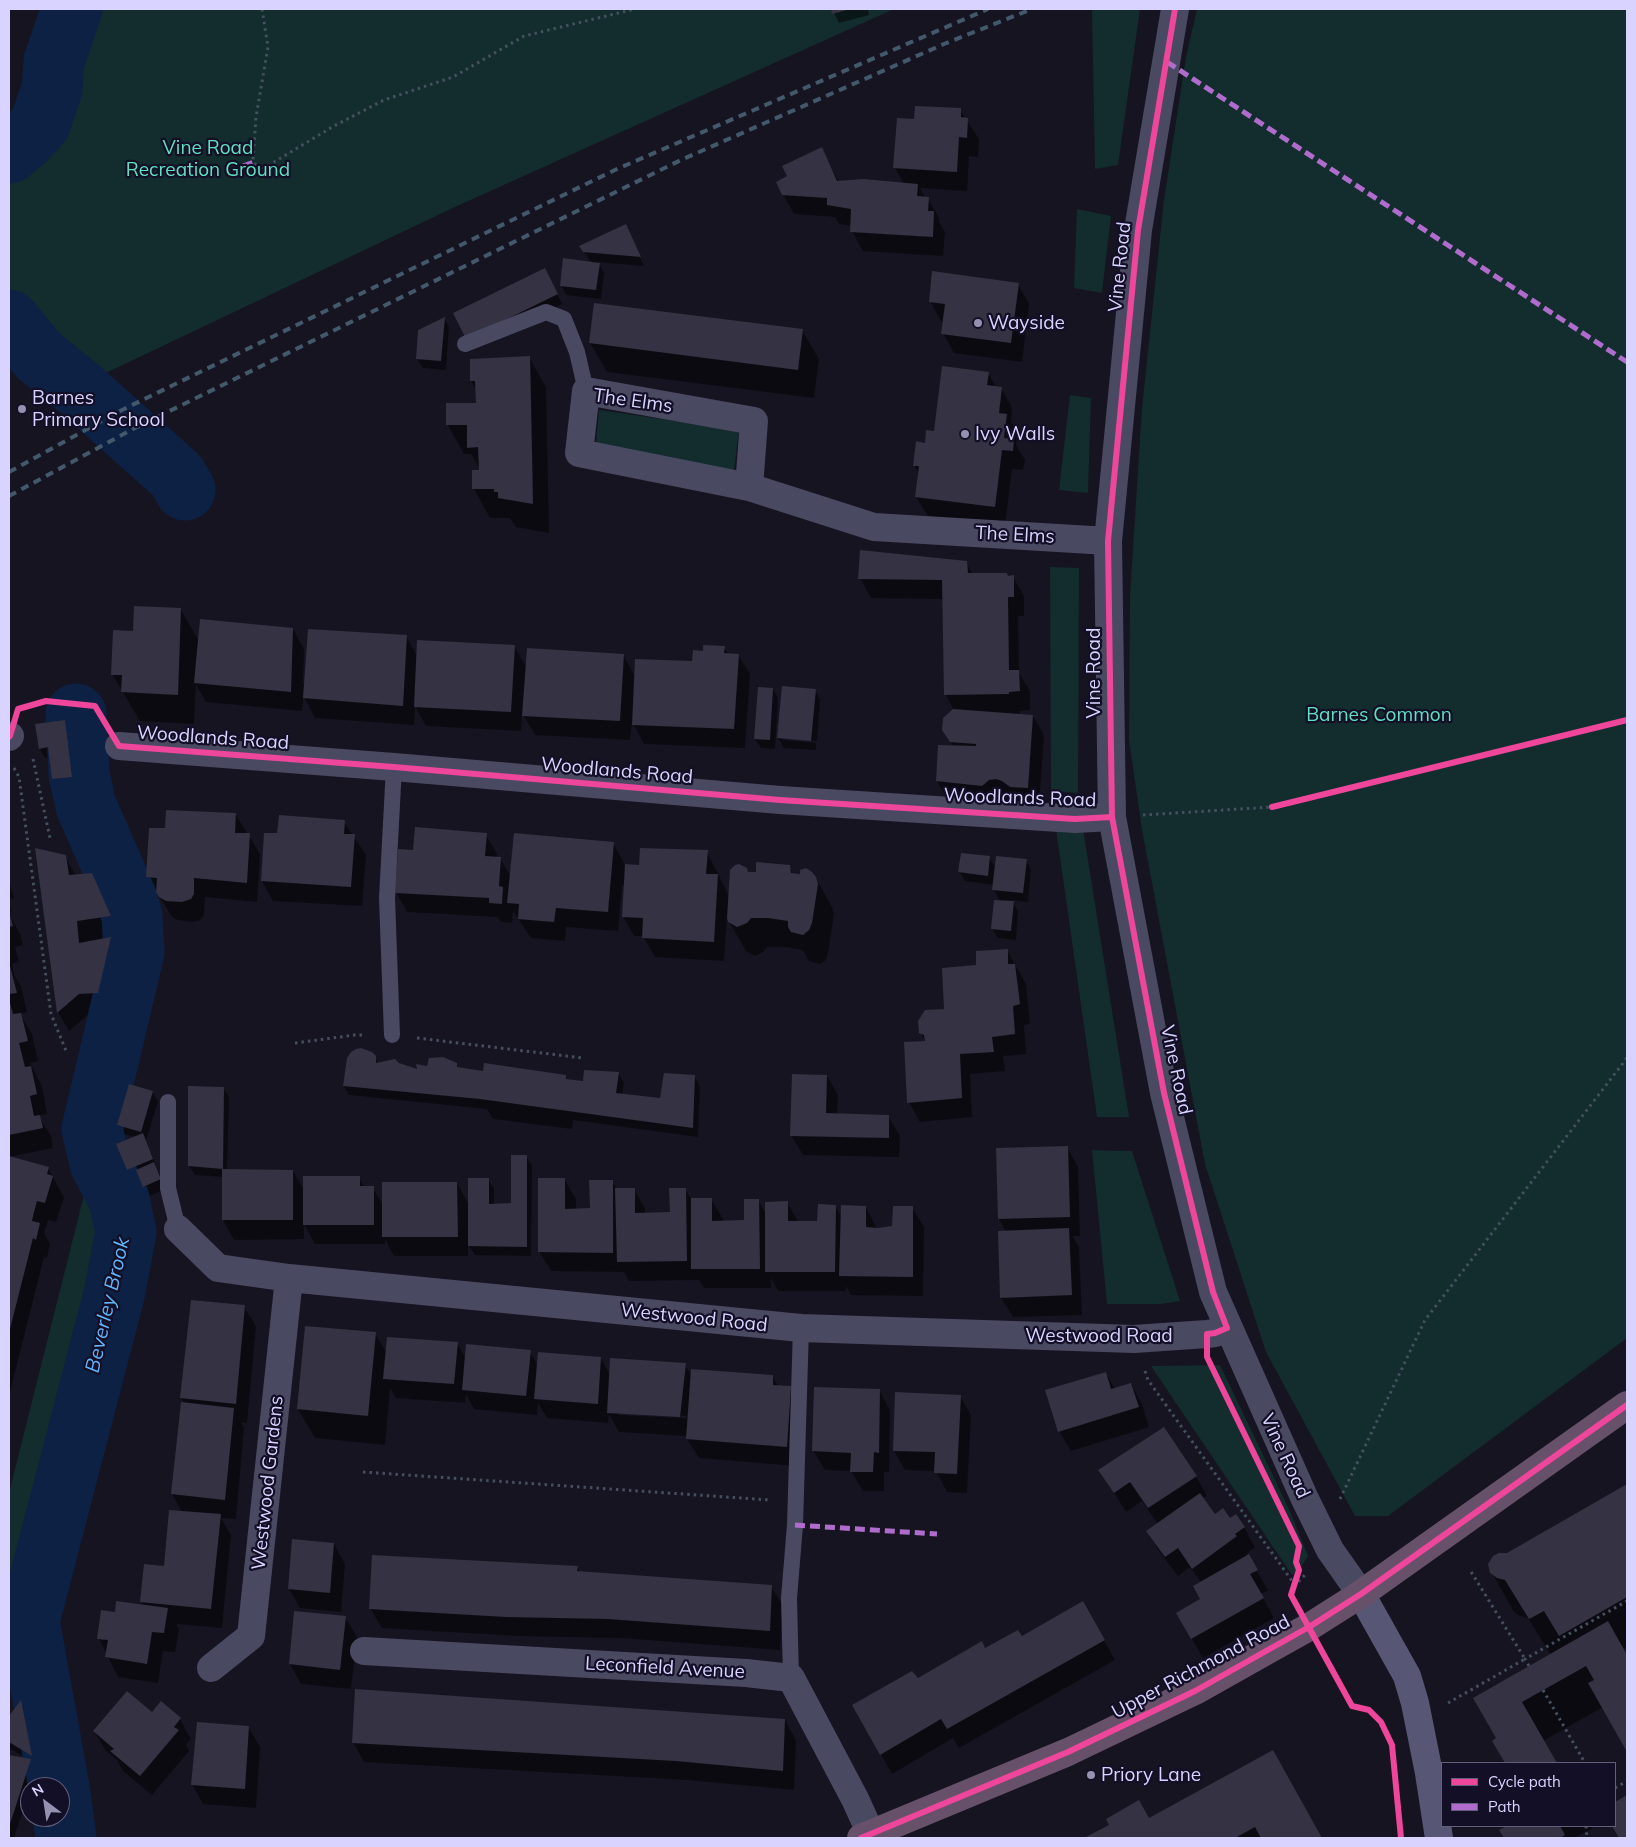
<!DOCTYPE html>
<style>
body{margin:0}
#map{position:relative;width:1636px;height:1847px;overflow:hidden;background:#161421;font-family:Mulish,sans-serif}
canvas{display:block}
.frame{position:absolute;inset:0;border:10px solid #d9d4ff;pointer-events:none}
.legend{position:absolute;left:1441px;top:1762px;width:175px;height:65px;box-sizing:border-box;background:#130f26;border:1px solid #625e7d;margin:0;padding:6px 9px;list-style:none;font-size:15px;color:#d9d4ff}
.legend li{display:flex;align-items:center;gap:10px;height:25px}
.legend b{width:25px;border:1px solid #625e7d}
.north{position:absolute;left:20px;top:1777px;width:50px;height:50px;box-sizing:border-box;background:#130f26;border:1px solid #625e7d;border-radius:50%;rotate:329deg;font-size:14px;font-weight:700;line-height:20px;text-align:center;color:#d9d4ff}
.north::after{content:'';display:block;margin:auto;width:18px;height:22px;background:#9591b1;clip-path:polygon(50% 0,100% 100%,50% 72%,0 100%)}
</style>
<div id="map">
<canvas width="1636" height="1847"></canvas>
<div class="frame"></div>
<ul class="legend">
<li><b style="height:6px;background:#ed469a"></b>Cycle path</li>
<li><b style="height:6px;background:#b06ccc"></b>Path</li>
</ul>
<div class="north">N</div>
</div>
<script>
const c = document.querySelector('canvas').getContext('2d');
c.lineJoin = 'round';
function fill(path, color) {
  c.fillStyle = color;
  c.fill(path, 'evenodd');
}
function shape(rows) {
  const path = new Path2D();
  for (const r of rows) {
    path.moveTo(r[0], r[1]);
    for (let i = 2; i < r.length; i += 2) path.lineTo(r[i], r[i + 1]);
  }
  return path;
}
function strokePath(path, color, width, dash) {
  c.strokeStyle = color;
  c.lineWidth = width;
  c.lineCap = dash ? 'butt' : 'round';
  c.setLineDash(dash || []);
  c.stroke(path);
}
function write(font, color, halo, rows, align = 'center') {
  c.font = font + ' Mulish,sans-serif';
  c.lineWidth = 4.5;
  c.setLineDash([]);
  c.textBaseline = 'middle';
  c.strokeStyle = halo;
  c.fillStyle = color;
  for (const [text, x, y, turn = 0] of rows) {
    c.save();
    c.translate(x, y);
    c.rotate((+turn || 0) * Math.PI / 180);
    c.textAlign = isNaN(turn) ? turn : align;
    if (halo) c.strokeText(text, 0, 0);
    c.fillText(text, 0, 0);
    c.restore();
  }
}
fill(shape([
 [90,9,894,9,455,207,89,381,32,328,9,293,9,176,48,148,66,109,76,50],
 [1092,9,1140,9,1118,165,1095,169],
 [1197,9,1627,9,1627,1338,1388,1516,1355,1516,1266,1352,1205,1164,1142,830,1129,740,1130,596,1142,408,1164,200,1186,57],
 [1077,209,1111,216,1102,293,1074,288],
 [1070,395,1091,398,1088,493,1059,490],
 [599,410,739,430,734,470,596,444],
 [1050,567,1079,568,1078,793,1051,791],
 [1056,829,1083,829,1129,1117,1097,1117],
 [1092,1150,1132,1151,1180,1301,1161,1304,1107,1304],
 [90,1171,104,1197,119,1236,11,1655,9,1654,9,1493],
 [1220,1365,1289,1509,1308,1556,1299,1570,1292,1575,1151,1366]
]), '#132c2d');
fill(shape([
 [832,9,868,9,869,15,839,23],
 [960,110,979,139,978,157,969,156,967,191,920,188,925,198,928,199,939,218,939,222,945,232,943,256,863,251,852,231,852,226,839,224,835,217,794,214,783,194,788,177,821,149,839,182,904,184,895,168,898,120,915,121],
 [626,226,644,266,598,262,604,273,601,299,566,295,561,285,591,263,584,250],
 [550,279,562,304,472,348],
 [1018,284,1029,304,1022,362,954,353,943,333,944,321,941,321,930,301],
 [444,318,449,327,446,370,423,368,417,359],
 [802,330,819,359,814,398,607,372,590,343],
 [529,357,546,387,549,533,516,527,510,518,490,518,474,489,480,469,471,454,464,454,447,424,477,404,476,390,471,381],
 [988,373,996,387,1001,388,1012,407,1011,422,1018,434,1016,445,1025,460,1023,470,1012,469,1005,526,928,516,916,497,919,474,914,465,926,444,935,433],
 [966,563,973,574,1013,577,1024,596,1024,616,1018,616,1019,673,1030,691,1030,710,1020,711,1019,715,1033,716,1044,735,1039,807,1022,806,1015,800,1000,799,994,805,948,801,937,781,939,746,953,746,943,730,954,710,946,695,944,599,871,598,860,578],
 [181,610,199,641,293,629,304,649,303,684,406,636,417,656,514,646,527,668,623,655,635,676,693,662,704,652,724,648,728,654,738,655,750,674,745,748,644,744,632,722,630,740,535,735,522,713,521,731,426,726,415,706,414,725,315,718,303,695,302,711,206,702,196,684,194,724,140,721,112,674,134,632],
 [783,687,815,690,820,700,817,741,783,738,783,740,816,743,816,750,784,748,778,738],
 [773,689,778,698,775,749,761,748,755,739],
 [64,721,69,731,76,786,59,788,53,779,50,757,45,758,40,749],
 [236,815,260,854,257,902,205,897,204,914,202,919,194,922,178,920,172,917,148,877,166,830],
 [344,822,366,855,362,906,273,901,262,881,266,834,279,835],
 [486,835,497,854,497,858,500,858,511,877,613,843,624,863,624,865,640,866,707,852,729,896,749,874,789,866,794,875,815,877,832,907,834,914,828,953,826,960,820,964,809,961,803,950,786,947,767,947,763,952,755,956,746,951,727,918,724,961,655,957,643,936,634,936,623,916,625,886,622,886,618,931,566,927,565,941,531,938,513,911,512,923,501,922,498,917,407,912,396,892,414,851],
 [37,850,65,856,76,876,91,874,102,894,121,936,110,937,122,957,109,1012,90,1013,69,1031,58,1012],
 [989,858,996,868,1026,860,1031,870,1028,902,1012,900,1018,912,1016,940,998,938,992,929,1000,901,994,890,994,885,965,881,960,872],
 [9,881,14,898,9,899],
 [9,903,12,911,9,912],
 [9,914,20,934,23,945,15,947,19,962,12,964,14,975,21,986,27,1012,20,1014,32,1034,38,1061,30,1063,42,1086,47,1114,40,1115,41,1120,51,1136,53,1148,9,1157],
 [1007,950,1026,984,1030,1024,1024,1025,1026,1054,1003,1056,1005,1071,970,1074,972,1117,920,1122,909,1102,926,1043,921,1033,946,1010,978,966],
 [375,1057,378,1063,398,1064,418,1070,456,1064,459,1069,482,1072,565,1076,568,1081,584,1082,619,1074,624,1083,622,1095,661,1100,694,1076,700,1086,698,1137,573,1120,572,1129,493,1119,487,1109,349,1095,344,1086,349,1059],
 [827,1076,838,1095,837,1115,888,1116,900,1136,899,1157,803,1155,791,1135],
 [223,1088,229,1097,227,1171,293,1171,305,1192,359,1178,365,1188,373,1188,383,1205,457,1183,469,1205,488,1179,494,1189,494,1205,512,1204,526,1156,532,1165,531,1256,475,1255,468,1244,468,1256,394,1256,385,1239,385,1244,315,1244,304,1224,304,1239,234,1240,223,1220,223,1177,195,1175,189,1166],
 [152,1092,158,1101,146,1141,166,1189,149,1196,140,1176,133,1179,128,1170,135,1137,124,1134,118,1125],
 [1067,1147,1078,1167,1080,1236,1073,1236,1079,1248,1082,1315,1013,1317,1001,1298,1006,1232,999,1219],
 [10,1158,48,1168,64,1197,56,1222,48,1220,44,1233,50,1244,47,1258,44,1257,9,1396,9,1164],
 [564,1179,576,1199,576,1210,591,1209,612,1181,617,1189,634,1189,645,1208,645,1214,671,1213,685,1189,691,1199,711,1199,723,1219,723,1222,745,1221,758,1200,766,1214,787,1202,799,1223,818,1222,835,1206,842,1217,866,1207,877,1229,894,1227,912,1207,924,1227,923,1296,851,1295,846,1286,846,1291,778,1291,771,1278,771,1288,704,1288,699,1280,629,1281,624,1272,551,1271,539,1251],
 [244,1307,256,1326,247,1423,241,1422,244,1428,236,1519,221,1518,231,1535,222,1628,176,1624,179,1629,175,1652,163,1651,158,1683,118,1677,99,1639,116,1614,143,1606,141,1602,145,1565,165,1567,182,1512,172,1494,182,1404,185,1404,181,1398],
 [375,1334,387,1353,457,1343,466,1359,530,1352,538,1366,601,1358,610,1375,685,1365,692,1376,772,1376,779,1387,790,1388,802,1407,797,1466,699,1458,687,1439,687,1436,619,1432,609,1414,608,1423,547,1418,538,1403,537,1415,474,1409,466,1394,465,1403,396,1398,390,1388,385,1445,315,1438,298,1409],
 [619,1412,687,1416,686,1418,619,1415],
 [1106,1373,1115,1389,1131,1384,1142,1404,1149,1427,1071,1451,1059,1431],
 [879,1390,890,1410,889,1472,884,1472,884,1491,863,1491,851,1471,825,1470,813,1450],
 [960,1396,971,1415,967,1493,947,1492,936,1471,905,1470,894,1451],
 [1100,1470,1196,1476,1207,1496,1203,1498,1215,1516,1230,1520,1244,1527,1255,1547,1246,1554,1248,1556,1268,1590,1261,1594,1274,1618,1203,1658,1177,1613,1202,1599,1201,1582,1190,1567,1178,1576,1159,1551,1148,1532,1158,1524,1142,1501,1126,1512],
 [1627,1486,1627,1647,1623,1650,1627,1657,1627,1750,1603,1707,1543,1741,1556,1763,1506,1763,1494,1741,1498,1739,1551,1655,1528,1618,1520,1616,1514,1612,1492,1573,1507,1555],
 [334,1544,345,1564,341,1612,300,1608,289,1589],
 [577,1567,580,1572,771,1586,783,1606,780,1650,620,1638,518,1636,382,1628,370,1608],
 [1083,1603,1115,1660,959,1748,953,1738,892,1774,853,1705,986,1649,1021,1637],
 [345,1617,357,1637,351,1689,301,1684,290,1664],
 [20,1702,25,1710,36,1764,31,1761,36,1770,14,1838,9,1838,9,1757,29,1760,9,1748,9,1718],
 [152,1714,180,1719,191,1739,186,1745,189,1751,152,1795,123,1771,117,1760,106,1751,94,1731],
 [785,1720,796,1740,794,1790,687,1780,364,1762,353,1742],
 [248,1727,260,1747,256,1808,203,1804,192,1784],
 [1294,1789,1321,1838,1087,1838,1111,1825,1149,1820],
 [1627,1796,1627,1838,1620,1838,1613,1826,1615,1826,1615,1803],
 [1509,1826,1591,1826,1593,1828,1574,1838,1505,1838,1501,1830]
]), '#0007');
strokePath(shape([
 [9,153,25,140,40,124,52,89,54,61,72,9],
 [9,320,39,356,82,391,177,476,185,490],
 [59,1787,29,1621,114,1295,126,1232,119,1199,100,1163,92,1129,134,952,132,916,126,897,86,806,79,774,76,714],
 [60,1793,66,1838]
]), '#0d2144', 61);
fill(shape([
 [831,9,851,9,832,14],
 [915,106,961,108,961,117,968,118,967,138,959,137,957,172,893,168,897,118,914,119],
 [822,147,837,181,863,179,918,184,917,196,929,197,928,211,934,211,933,237,850,232,851,209,827,205,827,198,782,195,776,182,787,176,782,166],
 [626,224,641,257,583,252,579,246],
 [563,258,600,263,596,290,560,286],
 [545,268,558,294,466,339,453,313],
 [932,271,1019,283,1011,343,941,334,945,304,929,302],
 [594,303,803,329,798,370,589,343],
 [445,317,441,361,416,359,418,330],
 [530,356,531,401,533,504,498,498,498,492,494,492,494,489,472,489,472,470,479,470,478,447,467,448,467,425,446,425,446,403,476,403,475,381,470,381,470,359],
 [942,366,989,372,987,385,1002,387,999,413,1007,414,1004,438,1014,439,1013,451,1002,450,995,507,915,497,919,466,913,466,916,441,925,443,926,430,934,431],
 [860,550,967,561,968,573,1007,573,1008,576,1014,575,1014,597,1008,597,1009,670,1019,670,1020,691,1009,692,1009,694,944,695,942,580,858,579],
 [134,606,181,608,178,695,121,692,122,675,111,675,113,630,133,631],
 [200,619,293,628,291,692,194,683],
 [308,629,407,635,403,706,303,698],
 [417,640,515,645,511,712,414,707],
 [703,645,725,646,724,653,739,654,734,729,632,725,635,659,692,661,693,650,703,651],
 [527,648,624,654,620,721,522,716],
 [782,686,816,689,811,741,777,738],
 [758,687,773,688,770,740,754,739],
 [953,709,1033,715,1028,788,1010,787,1002,781,996,779,989,780,982,786,936,781,938,745,976,746,976,744,950,742,942,730,943,718],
 [65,720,72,777,52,779,48,747,39,749,35,724],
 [166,810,236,813,235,833,250,833,247,883,194,878,194,894,191,899,182,902,166,901,159,897,156,892,157,878,146,877,149,828,165,828],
 [279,815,345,820,344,834,355,834,351,887,261,881,264,833,277,833],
 [415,827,487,833,485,856,501,857,499,886,503,887,502,904,489,903,489,898,395,893,398,849,413,850],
 [514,833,614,842,608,912,556,908,554,922,518,919,519,904,507,903],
 [35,848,66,855,69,875,92,873,111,916,77,921,79,943,111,937,98,993,79,994,57,1013],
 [640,848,708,850,706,874,718,874,714,942,642,938,643,918,622,917,625,864,639,865],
 [961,853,990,856,988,876,958,872],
 [996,856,1027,859,1023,893,992,890],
 [756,862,790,865,791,873,800,874,800,870,806,868,812,872,816,877,818,884,812,923,809,930,803,935,791,932,788,927,788,921,768,918,751,918,747,923,737,927,728,922,727,918,730,870,735,865,739,864,747,868,748,872,756,872],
 [994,900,1014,901,1011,931,991,929],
 [9,912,13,926,9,927],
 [1008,949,1008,964,1015,964,1020,1004,1013,1006,1015,1034,992,1037,994,1052,960,1054,962,1098,907,1103,904,1042,925,1041,924,1035,919,1033,918,1021,925,1010,944,1009,942,968,976,965,976,951],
 [9,962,17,993,9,994],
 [9,999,13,1014,21,1013,28,1041,19,1043,25,1067,31,1066,37,1094,30,1096,34,1116,40,1115,43,1128,9,1135],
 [361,1048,372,1052,376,1056,376,1063,395,1059,399,1063,417,1069,416,1064,427,1066,429,1058,443,1057,457,1063,457,1067,483,1071,484,1063,566,1075,566,1079,583,1081,584,1070,619,1072,616,1093,660,1098,664,1073,695,1075,693,1128,480,1099,343,1086,347,1058,351,1052,356,1049],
 [792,1074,827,1075,826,1113,889,1115,889,1138,790,1136],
 [129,1084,153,1091,141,1132,117,1125],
 [188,1086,224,1087,223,1169,188,1166],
 [143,1133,153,1159,127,1170,116,1144],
 [1068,1146,1070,1217,998,1219,996,1148],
 [511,1155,527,1155,527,1247,468,1246,468,1178,489,1178,489,1204,511,1203],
 [9,1156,49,1167,47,1174,53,1176,45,1203,37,1201,34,1212,32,1221,40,1223,36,1240,33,1238,9,1333],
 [154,1162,161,1179,143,1187,136,1170],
 [222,1169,293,1170,293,1220,222,1220],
 [303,1176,360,1176,360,1186,374,1186,374,1225,303,1225],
 [538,1178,565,1178,565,1209,590,1208,589,1180,613,1180,613,1253,538,1252],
 [382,1182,457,1182,458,1237,382,1237],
 [615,1188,635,1188,635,1213,670,1212,669,1188,686,1188,687,1261,617,1262],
 [691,1198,712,1198,712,1221,744,1220,744,1199,759,1199,760,1269,691,1269],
 [788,1201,788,1221,817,1221,818,1204,836,1205,835,1272,765,1272,765,1202],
 [841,1205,866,1206,866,1227,878,1228,892,1226,893,1206,913,1206,913,1277,839,1276],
 [1069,1228,1072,1295,1000,1298,998,1231],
 [191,1300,245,1305,236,1404,180,1398],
 [305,1326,376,1332,368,1416,297,1409],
 [387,1337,458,1342,454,1384,383,1379],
 [466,1344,531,1350,526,1396,462,1390],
 [538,1352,601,1357,598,1404,534,1399],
 [610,1358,686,1363,680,1417,607,1413],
 [691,1369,773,1375,773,1385,791,1386,787,1447,686,1439],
 [1106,1372,1111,1389,1131,1383,1139,1407,1058,1432,1045,1390],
 [814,1387,880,1389,879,1453,874,1452,873,1472,850,1472,851,1453,812,1451],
 [895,1392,961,1395,957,1474,934,1473,935,1452,893,1451],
 [181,1402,234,1408,225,1500,171,1494],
 [1164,1427,1197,1476,1148,1508,1130,1482,1114,1493,1098,1470],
 [1627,1484,1627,1597,1559,1636,1544,1611,1529,1619,1505,1580,1497,1578,1490,1573,1488,1564,1493,1556,1499,1553,1507,1553],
 [1200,1493,1215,1514,1223,1508,1230,1518,1236,1514,1245,1527,1235,1534,1237,1536,1192,1569,1178,1548,1165,1557,1146,1531],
 [169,1510,221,1514,211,1609,140,1602,144,1564,164,1566],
 [292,1539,334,1543,330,1593,288,1589],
 [1249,1554,1258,1570,1250,1574,1264,1598,1191,1639,1176,1613,1200,1599,1193,1586],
 [372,1555,578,1566,577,1571,772,1585,770,1631,608,1619,506,1617,369,1609],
 [116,1601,168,1608,164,1633,152,1632,147,1664,105,1657,108,1640,97,1639,101,1610,115,1612],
 [1083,1601,1105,1640,947,1729,941,1719,880,1755,852,1705,912,1671,918,1678,982,1641,985,1648,1018,1630,1022,1636],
 [294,1611,346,1616,340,1670,289,1664],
 [1608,1621,1627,1655,1627,1752,1588,1683,1594,1680,1586,1666,1522,1702,1557,1763,1505,1763,1492,1741,1496,1738,1473,1698],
 [355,1689,785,1719,783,1771,676,1761,352,1743],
 [127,1691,152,1712,161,1701,181,1718,174,1727,179,1730,140,1776,110,1751,114,1749,93,1731],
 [21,1700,32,1756,9,1742,9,1716],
 [197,1722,249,1726,245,1789,191,1785],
 [1273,1750,1322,1838,1261,1838,1255,1827,1235,1838,1084,1838,1109,1825,1106,1819,1139,1800,1149,1818],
 [9,1755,31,1759,9,1827],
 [1627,1795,1627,1838,1619,1838,1612,1826,1615,1826,1615,1802],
 [1507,1826,1560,1826,1565,1835,1560,1838,1504,1838,1499,1830]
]), '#343243');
strokePath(shape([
 [262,9,268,47,256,117,253,160,259,171,334,126,384,100,453,77,524,36,635,9],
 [23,708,46,701,95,706,103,720],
 [33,759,50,838],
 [14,768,19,777,51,1014,67,1053],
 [1143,815,1272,807,1627,720],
 [417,1038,583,1058],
 [295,1043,355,1035,366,1035],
 [1145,1371,1148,1380,1295,1585,1307,1573],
 [363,1472,770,1500],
 [1340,1499,1425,1320,1627,1058],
 [1529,1666,1525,1659,1627,1601],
 [1543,1690,1585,1763],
 [1448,1703,1525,1659,1470,1570],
 [1615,1788,1627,1781],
 [1586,1826,1587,1838]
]), '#44505f', 3, [2.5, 4]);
strokePath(shape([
 [465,344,546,312,564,319,577,352,586,391],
 [392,1035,387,898,394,767],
 [168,1102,168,1188,178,1229],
 [791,1678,789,1598,795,1525,801,1328]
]), '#4a4962', 16);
strokePath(shape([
 [1175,9,1138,230,1108,541,1112,817,1164,1093,1213,1292,1304,1497,1330,1550,1361,1594],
 [749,487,579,453,586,391,754,421,749,487,874,527,1108,541],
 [9,737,10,736],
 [119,746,394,767,780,800,1075,819,1112,817],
 [178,1229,218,1268,289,1278,801,1328,1134,1339,1207,1334,1215,1333,1227,1328],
 [364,1651,746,1673,791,1678,855,1799,871,1834],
 [211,1668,251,1636,289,1278]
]), '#4a4962', 28);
strokePath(shape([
 [1361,1594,1407,1676,1415,1703,1429,1773,1439,1838]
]), '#575674', 28);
strokePath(shape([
 [861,1838,1068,1752,1195,1691,1266,1651,1309,1627,1361,1594,1627,1405]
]), '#67516a', 28);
strokePath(shape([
 [9,472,122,410,617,169,988,9],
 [9,496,133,429,681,160,944,44,1032,9]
]), '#43596b', 4, [8, 6]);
strokePath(shape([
 [1167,62,1627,362],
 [243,166,254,162],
 [795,1525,937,1534]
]), '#b06ccc', 5, [10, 5]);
strokePath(shape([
 [1175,9,1138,230,1108,541,1112,817,1164,1093,1213,1292,1227,1328,1215,1333,1207,1334,1207,1357,1299,1546,1296,1562,1299,1570,1291,1595,1352,1706,1369,1710,1381,1722,1392,1745,1401,1838],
 [9,737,10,736,18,709,46,701,95,706,119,746,394,767,780,800,1075,819,1112,817],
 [1272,807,1627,720],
 [861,1838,1068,1752,1195,1691,1266,1651,1309,1627,1361,1594,1627,1405]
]), '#ed469a', 6);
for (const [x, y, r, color] of [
 [978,323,5,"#9591b1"],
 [22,409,5,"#9591b1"],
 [965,434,5,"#9591b1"],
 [1091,1775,5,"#9591b1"]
]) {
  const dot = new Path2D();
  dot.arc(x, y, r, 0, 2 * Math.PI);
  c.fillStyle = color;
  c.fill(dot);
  strokePath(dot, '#130f26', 2);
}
write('19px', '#5fe0c0', '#130f26', [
 ["Vine Road",208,148],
 ["Recreation Ground",208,170],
 ["Barnes Common",1379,715]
]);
write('19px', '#d9d4ff', '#130f26', [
 ["Vine Road",1120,267,-84],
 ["The Elms",633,401,8],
 ["The Elms",1015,535,3],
 ["Vine Road",1094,673,-90],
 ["Woodlands Road",213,738,4],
 ["Woodlands Road",617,771,5],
 ["Woodlands Road",1020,798,2],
 ["Vine Road",1176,1070,78],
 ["Westwood Road",694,1318,6],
 ["Westwood Road",1099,1336],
 ["Vine Road",1285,1456,65],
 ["Westwood Gardens",268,1483,-84],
 ["Upper Richmond Road",1201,1667,-28],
 ["Leconfield Avenue",665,1668,3]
]);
write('19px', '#d9d4ff', '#130f26', [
 ["Wayside",988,323],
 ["Barnes",32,398],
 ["Primary School",32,420],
 ["Ivy Walls",975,434],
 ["Priory Lane",1101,1775]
], 'left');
write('italic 20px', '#62b6ff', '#130f26', [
 ["Beverley Brook",108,1305,-77]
]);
</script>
